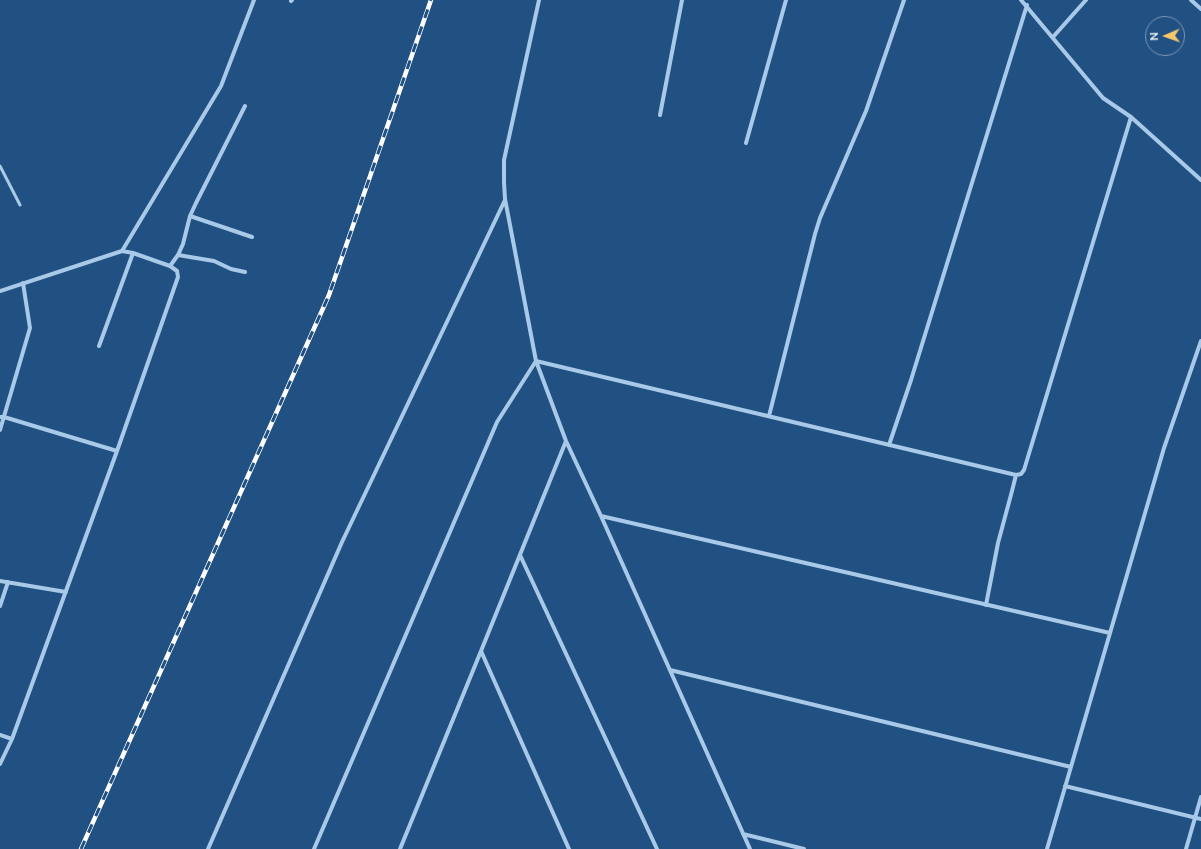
<!DOCTYPE html>
<style>
body{margin:0}
#map{position:relative;width:1201px;height:849px;overflow:hidden;background:#215083;font-family:Mulish,sans-serif}
canvas{display:block}
.north{position:absolute;left:1145px;top:16px;width:40px;height:40px;box-sizing:border-box;background:#215083;border:1px solid #7a96b5;border-radius:50%;rotate:268deg;font-size:11px;font-weight:700;line-height:16px;text-align:center;color:#fff}
.north::after{content:'';display:block;margin:auto;width:14px;height:18px;background:#f5c76b;clip-path:polygon(50% 0,100% 100%,50% 72%,0 100%)}
</style>
<div id="map">
<canvas width="1201" height="849"></canvas>
<div class="north">N</div>
</div>
<script>
const c = document.querySelector('canvas').getContext('2d');
c.lineJoin = 'round';
function shape(rows) {
  const path = new Path2D();
  for (const r of rows) {
    path.moveTo(r[0], r[1]);
    for (let i = 2; i < r.length; i += 2) path.lineTo(r[i], r[i + 1]);
  }
  return path;
}
function strokePath(path, color, width, dash) {
  c.strokeStyle = color;
  c.lineWidth = width;
  c.lineCap = dash ? 'butt' : 'round';
  c.setLineDash(dash || []);
  c.stroke(path);
}
strokePath(shape([
 [0,166,20,205]
]), '#a9c9e8', 3);
strokePath(shape([
 [539,0,504,160,504,182,505,199,536,361,566,441,601,516,750,849],
 [1021,0,1103,98,1131,117,1201,180],
 [1191,0,1201,9],
 [291,1,292,0],
 [1053,37,1086,0],
 [660,115,682,0],
 [746,143,786,0],
 [190,216,252,237],
 [178,255,214,261,231,269,245,272],
 [170,266,178,255,183,244,190,216,196,203,245,106],
 [0,291,122,251,221,86,254,0],
 [99,346,133,253],
 [769,416,815,234,820,218,866,111,904,0],
 [0,417,4,417,117,451],
 [0,430,30,328,23,283],
 [566,441,481,651,569,849],
 [889,445,911,380,1027,5],
 [601,516,1110,633],
 [520,555,657,849],
 [0,581,66,592],
 [986,605,998,543,1012,491,1016,475],
 [0,606,8,582],
 [670,670,1071,767],
 [0,735,12,739],
 [0,764,12,739,117,451,178,277,177,271,170,266,133,253,122,251],
 [1065,786,1201,819],
 [743,834,804,849],
 [208,849,342,542,505,200],
 [314,849,497,422,536,361,1016,475,1021,474,1024,470,1131,117],
 [400,849,481,651],
 [1047,849,1164,448,1201,341],
 [1186,849,1201,797]
]), '#a9c9e8', 4);
const rail = shape([
 [81,849,329,295,431,0]
]);
strokePath(rail, '#fff', 4.5);
strokePath(rail, '#215083', 3, [9]);
</script>
